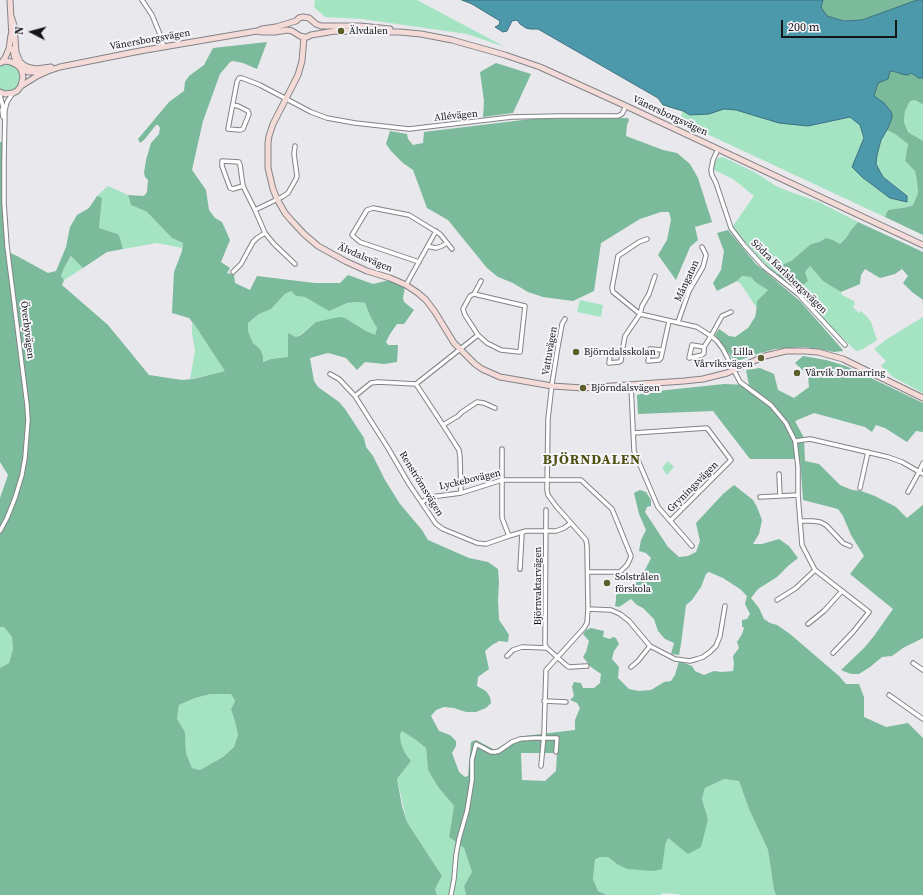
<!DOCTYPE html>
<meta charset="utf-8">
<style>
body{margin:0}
#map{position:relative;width:923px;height:895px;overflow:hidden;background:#e8e8ed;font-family:"Source Serif 4",serif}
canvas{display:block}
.north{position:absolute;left:12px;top:12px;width:40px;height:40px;-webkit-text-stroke:3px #f5f5fa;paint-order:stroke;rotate:276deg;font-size:11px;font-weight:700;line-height:16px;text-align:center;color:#151516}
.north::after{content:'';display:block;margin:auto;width:14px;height:18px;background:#151516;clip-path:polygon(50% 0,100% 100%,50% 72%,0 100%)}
.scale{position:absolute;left:781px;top:20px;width:116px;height:18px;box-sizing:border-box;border:2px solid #151516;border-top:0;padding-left:5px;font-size:12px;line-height:14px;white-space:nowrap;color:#151516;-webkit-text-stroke:3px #f5f5fa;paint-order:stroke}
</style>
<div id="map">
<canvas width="923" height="895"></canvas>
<div class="north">N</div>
<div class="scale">200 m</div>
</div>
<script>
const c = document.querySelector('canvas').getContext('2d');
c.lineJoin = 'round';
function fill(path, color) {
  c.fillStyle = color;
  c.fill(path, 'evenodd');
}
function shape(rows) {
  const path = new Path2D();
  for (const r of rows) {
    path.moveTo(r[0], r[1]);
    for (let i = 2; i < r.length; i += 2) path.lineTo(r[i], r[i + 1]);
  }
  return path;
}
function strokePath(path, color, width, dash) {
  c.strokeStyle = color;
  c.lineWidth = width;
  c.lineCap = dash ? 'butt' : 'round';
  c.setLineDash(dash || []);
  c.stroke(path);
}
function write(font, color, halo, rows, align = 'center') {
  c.font = font + ' "Source Serif 4",serif';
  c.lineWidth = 4;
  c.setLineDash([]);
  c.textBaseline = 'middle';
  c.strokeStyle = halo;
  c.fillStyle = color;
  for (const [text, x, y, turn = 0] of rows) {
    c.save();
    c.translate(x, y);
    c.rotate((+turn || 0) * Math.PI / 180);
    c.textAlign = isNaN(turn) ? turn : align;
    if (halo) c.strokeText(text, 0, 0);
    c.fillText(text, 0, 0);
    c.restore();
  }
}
fill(shape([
 [315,0,417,0,505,47,467,34,362,19,325,17,314,7],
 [4,64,9,64,13,65,17,68,20,72,21,76,19,85,16,89,12,91,7,92,0,90,0,66],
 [915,100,922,104,923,105,923,141,908,132,904,122,905,111,910,101],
 [724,109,736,110,808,126,850,117,860,125,864,138,852,168,907,196,883,177,876,164,877,155,881,140,887,130,895,134,908,144,905,161,915,171,917,181,918,193,913,205,908,207,888,210,885,217,679,121,683,111,690,115,709,114],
 [723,157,756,173,776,186,788,191,819,202,858,222,851,230,846,238,840,244,833,240,826,238,819,242,811,244,791,261,784,264,777,276,767,266,751,249,733,226,754,196,733,179,714,170,714,163,718,158],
 [108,186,128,195,131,205,147,212,172,238,183,243,182,248,157,243,123,249,120,238,118,234,99,228,102,199,97,196],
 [72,256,83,268,64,280,61,276,64,268],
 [810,266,823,281,841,292,842,295,854,301,855,304,853,307,859,313,861,311,868,318,871,322,877,340,863,349,857,351,854,349,830,326,797,290,808,281,805,272],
 [742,276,751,277,755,282,768,290,758,301,756,307,741,284,737,281],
 [291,291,296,296,305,297,329,310,347,303,358,302,365,303,370,316,377,328,375,336,366,331,345,318,316,322,300,335,296,337,288,333,288,357,271,359,262,362,260,349,253,343,248,331,248,323,259,314,271,309,285,294],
 [580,300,603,305,601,317,577,312],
 [923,317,923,393,893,377,881,366,886,361,874,349,887,339],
 [192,323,196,327,226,371,190,379,195,351,192,333],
 [668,461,674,467,667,475,662,468],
 [0,627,4,627,12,637,13,649,9,663,0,668],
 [211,694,231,694,235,701,231,709,236,725,238,735,234,747,223,757,200,770,192,768,186,753,185,732,177,719,179,705,195,698],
 [402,731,416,740,426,748,428,770,438,787,454,806,449,837,464,848,472,872,464,886,466,895,437,895,435,889,442,876,407,822,397,779,411,761,405,753,401,743,400,734],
 [724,779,739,781,749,809,768,850,774,890,776,895,680,895,678,894,663,893,661,895,607,895,598,891,593,879,595,861,600,857,608,857,617,864,665,846,668,838,677,845,708,819,702,799,705,788]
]), '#a4e4c3');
fill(shape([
 [823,0,917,0,862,20,844,21,827,16,821,7],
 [267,42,257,69,243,63,233,61,230,62,220,74,203,121,192,170,206,190,209,210,215,218,222,222,230,240,221,262,230,268,227,273,234,275,235,283,250,290,257,276,315,283,340,283,348,275,373,284,389,280,405,287,403,298,404,302,414,310,404,324,397,324,390,334,386,342,388,345,398,345,397,362,384,364,365,362,357,370,346,358,328,353,310,358,314,381,318,387,339,402,345,409,364,438,366,447,373,456,385,480,400,504,422,530,428,540,469,558,488,562,498,569,499,582,498,601,499,620,504,627,509,635,508,642,499,641,492,645,485,651,489,669,478,677,477,686,486,691,490,697,491,703,486,708,476,712,466,712,454,708,444,707,436,710,431,716,439,731,450,735,456,741,456,746,452,753,459,772,465,777,468,776,471,742,476,740,495,750,511,740,524,736,575,730,575,720,580,708,577,703,570,700,574,696,572,687,574,682,581,683,583,688,594,688,600,683,601,674,591,667,583,657,586,652,589,641,583,634,586,630,591,628,604,631,603,637,610,639,613,637,616,638,619,644,614,651,612,659,619,667,618,678,629,689,639,691,651,690,664,682,671,681,675,675,679,661,692,666,695,671,704,675,714,671,722,672,733,671,734,664,733,656,739,648,737,642,742,634,744,628,742,626,742,620,747,619,750,614,745,604,747,596,740,589,723,578,709,572,706,574,701,587,692,600,686,605,681,644,679,655,671,654,674,643,665,639,658,631,654,619,643,608,637,605,631,599,619,607,615,606,616,600,616,595,631,587,641,578,651,558,646,553,639,551,641,540,646,530,639,514,634,493,640,490,646,492,651,500,651,506,647,507,645,512,668,547,679,557,688,556,696,552,700,541,696,523,723,494,734,485,753,500,757,507,762,520,759,534,753,544,762,544,779,539,789,546,798,558,788,566,777,577,758,589,751,598,759,608,764,619,770,623,777,625,790,634,839,676,846,684,859,684,864,697,864,717,886,727,908,723,923,738,923,895,776,895,774,890,768,850,749,809,739,781,724,779,705,788,702,799,708,819,701,847,688,854,668,838,665,846,662,869,654,871,627,869,617,864,608,857,600,857,595,860,593,879,598,891,607,895,466,895,464,886,472,872,464,848,449,837,454,806,438,787,428,770,426,748,416,740,402,731,400,734,401,743,405,753,411,761,397,779,402,806,407,822,442,876,435,889,437,895,0,895,0,668,9,663,13,649,12,637,4,627,0,627,0,498,8,475,0,462,0,142,2,142,2,172,6,251,17,256,48,273,56,271,66,247,70,227,77,215,89,208,97,196,102,198,99,228,118,234,120,238,123,249,107,252,83,268,71,256,64,268,61,276,64,280,62,285,108,325,149,375,182,380,193,379,225,371,196,327,189,318,172,313,174,272,182,251,183,243,172,238,147,212,131,205,128,195,144,196,147,192,148,180,145,177,144,173,146,160,151,143,159,134,160,128,158,125,156,125,144,140,140,143,138,139,169,102,184,91,185,82,189,76,204,65,213,48],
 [291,291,296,296,305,297,329,311,347,303,358,302,365,303,370,316,377,328,375,335,366,331,345,318,339,317,316,322,301,335,296,337,288,333,288,357,271,359,263,362,263,356,260,349,253,343,248,331,248,323,259,314,271,309,285,294],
 [211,694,231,694,235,701,231,709,236,725,238,735,234,747,223,757,200,770,192,768,186,753,185,732,177,719,179,705,195,698],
 [521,753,557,753,556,771,545,781,522,780],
 [496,63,531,74,513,113,483,117,484,101,480,72],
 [889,71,896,72,901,74,911,73,915,76,923,78,923,105,922,104,915,100,910,101,905,111,904,122,908,132,923,141,923,235,885,217,888,210,908,207,913,205,918,193,917,181,915,171,905,161,908,144,895,134,887,130,892,118,874,96,878,83,888,79],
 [628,118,629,120,627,125,626,136,663,150,677,153,690,164,698,178,712,222,695,227,698,240,690,247,676,280,658,255,667,240,671,220,669,212,661,212,640,219,601,243,594,291,573,301,543,297,528,292,513,283,498,277,487,268,448,220,427,208,413,170,403,163,391,151,386,144,390,131,407,134,408,139,413,145,423,143,424,132,531,119],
 [858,222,895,239,923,252,923,300,912,292,903,283,908,276,902,269,895,274,880,278,865,269,861,275,860,284,841,292,823,281,810,266,805,272,808,281,797,290,777,276,784,264,791,261,811,244,819,242,826,238,833,240,840,244,846,238,851,230],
 [728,230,756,264,800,301,842,349,843,351,834,352,818,349,805,347,775,349,754,355,735,362,715,335,719,329,729,336,735,337,748,328,755,317,756,313,757,301,768,290,755,282,751,277,742,276,737,281,717,291,713,283,721,270,724,251,717,233],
 [803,356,826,360,846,366,923,403,923,432,916,431,907,442,885,428,876,425,872,432,865,427,814,413,795,421,804,438,805,461,819,464,840,485,852,490,861,491,875,496,896,507,907,518,923,505,923,638,903,648,892,656,882,657,870,667,859,674,851,674,841,670,864,648,874,636,893,609,850,574,864,556,851,535,843,516,838,509,803,500,800,459,750,459,713,411,638,414,637,395,648,392,724,384,749,385,746,370,760,368,774,374,778,390,794,398,809,387,808,375,795,363]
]), '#7bba9b');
const water = shape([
 [462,0,823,0,821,7,827,16,844,21,862,20,917,0,923,0,923,78,919,78,911,73,908,75,901,74,896,72,890,71,888,79,878,83,874,96,884,103,892,113,892,118,887,130,881,140,877,155,876,164,883,177,907,196,907,202,890,198,862,177,852,167,864,138,860,125,850,117,808,126,779,123,736,110,724,109,709,114,690,115,683,111,663,105,658,98,538,29,530,29,526,28,520,24,517,20,512,21,507,31,503,32,495,27,499,25,500,21,472,4,462,0]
]);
fill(water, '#4c99ac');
strokePath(water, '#3c717f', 1);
const street = shape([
 [142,0,152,15,159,32,164,47],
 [0,95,3,107,2,110,3,117],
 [233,105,238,106,248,111,249,114,243,129,240,130,228,129,237,82,239,78,242,78,260,85,311,112,327,118,355,123,409,129,512,117,560,116,618,116,622,114,626,106],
 [718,149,713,160,711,170,712,175,716,183,731,228,744,245,764,267,798,294,845,345],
 [243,186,233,189,230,188,222,166,222,161,239,162,240,165,243,186,255,210,265,233,274,244,295,264],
 [255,210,282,197,288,193,296,179,297,176,294,154,295,146],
 [647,239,639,242,618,256,612,288,613,292,640,314,697,327,711,336,717,341,723,349,740,382,771,405,786,423,795,441,798,467,798,495,802,545,815,570,869,612,853,632,833,653],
 [428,246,431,247,436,248,442,246,447,243],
 [419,262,360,242,354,237,352,235,367,210,373,208,409,215,440,234,452,249],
 [233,272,241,264,253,242,257,238,265,233],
 [406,285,436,231],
 [474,294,525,306,520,352,501,350,487,343,478,335,465,315,463,309,470,296,474,294],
 [474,294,481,281],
 [678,322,689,291,703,267,706,255,702,247],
 [704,347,692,345,689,358,702,355,704,353,704,347,711,336,722,316,731,312],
 [663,350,650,349,648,361,659,360,661,358,669,321],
 [622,352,611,350,609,363,619,362,621,361,622,352,625,336,640,314,642,306,649,294,655,276],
 [330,374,339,379,355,396,388,448,409,484,436,524,443,529,477,543,486,544,509,536,526,531,556,531,564,528,571,523],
 [416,384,443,425,459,450,460,457,461,493],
 [631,385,634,451,658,507,692,546],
 [355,396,371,383,378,382,416,384,478,335],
 [443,425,458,416,462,412,477,402,484,403,495,408],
 [633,433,707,428,731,460,670,521],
 [795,441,810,439,888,457,902,462,923,474],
 [502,449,502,518,509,536],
 [779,474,780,496],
 [860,488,868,452],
 [908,492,919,472,923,463],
 [760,497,798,495],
 [422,502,431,497,461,493,502,480,581,480,612,509,631,556,630,559,627,565,620,572,588,572],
 [546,510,545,645,547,648,566,665,569,667,587,666],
 [800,521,813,521,820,522,826,525,843,543,850,546],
 [0,531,7,518,15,498,22,475,25,458,28,420,27,405,7,246,4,203,4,161,5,110,7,102,13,93],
 [520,569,522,533],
 [777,600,796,588,815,570],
 [588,609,611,610,620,614,629,621,650,646,675,659,690,661,697,659,703,657,710,652,716,646,720,636,725,606],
 [808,624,824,611,842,591],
 [507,656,513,650,522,647,547,648],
 [913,663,923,670],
 [631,667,638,661,650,646],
 [889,695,923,719],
 [544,701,566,702],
 [541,766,544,735,546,670,584,628,587,623,588,609,587,546,586,540,556,506,548,495,547,490,548,419,552,384,557,352,562,324,565,319],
 [451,895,454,879,456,855,459,839,467,811,472,780,472,760,476,744,491,752,495,752,499,751,512,742,520,739,534,738,557,738,556,752]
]);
const secondary = shape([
 [10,0,12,39],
 [11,16,14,25,16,52,20,62,25,66,31,68,36,69,51,67],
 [257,31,262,32,275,32,287,30,292,31,300,36,304,37,307,37,311,35,335,31,394,32,400,32,421,34,452,40,505,55,540,67,626,106,923,245],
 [304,37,302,61,298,75,273,124,269,136,268,143,268,168,273,189,277,199,285,213,291,220,304,234,318,246,345,261,367,271,390,278,406,285,418,293,426,300,435,312,454,343,475,364,482,369,500,377,512,379,552,386,583,388,684,381,703,379,727,373,765,356,786,351,805,351,818,352,843,359,923,398],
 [13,49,14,55,17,65],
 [2,62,5,58,9,49,11,35],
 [0,63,5,61,11,62,17,65,21,69,28,72,41,72],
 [21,69,23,77,21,85],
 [0,92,5,94,13,93,17,91,21,86,37,76,48,71,60,67,140,51,257,31,262,29,276,27,296,21,299,18,303,17,309,18,316,24,321,26,360,26,390,29]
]);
strokePath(street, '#838387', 5.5);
strokePath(secondary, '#838387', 7);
strokePath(street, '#fff', 3.5);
strokePath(secondary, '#f5dbd8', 5);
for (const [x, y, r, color] of [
 [341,31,4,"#5e5e2c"],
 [576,352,4,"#5e5e2c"],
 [761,358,4,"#5e5e2c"],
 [797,373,4,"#5e5e2c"],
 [583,388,4,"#5e5e2c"],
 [607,583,4,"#5e5e2c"]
]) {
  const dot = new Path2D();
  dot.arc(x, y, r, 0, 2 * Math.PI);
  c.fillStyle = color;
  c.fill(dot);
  strokePath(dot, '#f5f5fa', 1.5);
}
write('10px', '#151516', '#f5f5fa', [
 ["Älvdalen",349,31],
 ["Björndalsskolan",584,352],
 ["Lilla",753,352,"right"],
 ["Vårviksvägen",753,364,"right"],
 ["Vårvik Domarring",805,373],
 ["Björndalsvägen",591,388],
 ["Solstrålen",615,577],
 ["förskola",615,589]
], 'left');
write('10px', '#151516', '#f5f5fa', [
 ["Vänersborgsvägen",150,40,-10],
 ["Allévägen",456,116,-6],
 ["Vänersborgsvägen",670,116,25],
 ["Älvdalsvägen",365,258,23],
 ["Södra Karlsbergsvägen",789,277,44],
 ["Mångatan",687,281,-65],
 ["Överbyvägen",27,330,83],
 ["Vattuvägen",550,351,-80],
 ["Lyckebovägen",470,480,-13],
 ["Renströmsvägen",421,484,58],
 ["Gryningsvägen",693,487,-45],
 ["Björnvaktarvägen",538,586,-90]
]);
c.letterSpacing = '1px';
write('bold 14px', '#4e4e11', '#f5f5fa', [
 ["BJÖRNDALEN",592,460]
]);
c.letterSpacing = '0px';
</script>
